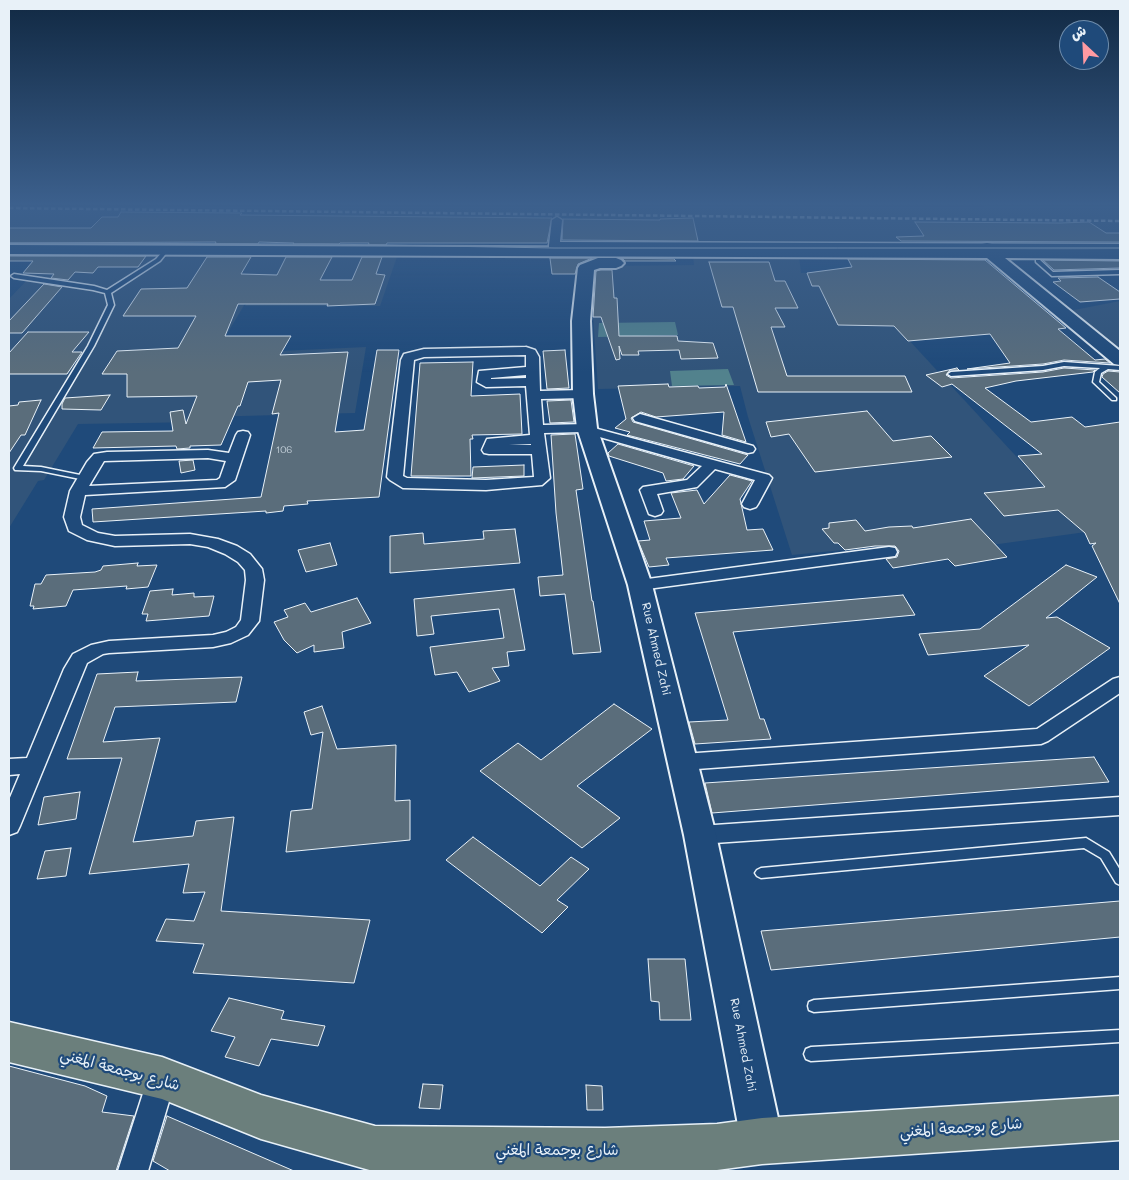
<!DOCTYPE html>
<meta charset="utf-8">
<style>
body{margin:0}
#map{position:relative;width:1129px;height:1180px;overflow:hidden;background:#1f4a7a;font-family:Mali,"Playpen Sans Arabic",sans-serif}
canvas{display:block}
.frame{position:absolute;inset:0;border:10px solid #e8f1f8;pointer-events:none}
.north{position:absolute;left:1059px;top:20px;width:50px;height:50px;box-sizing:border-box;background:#1f4a7a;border:1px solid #6f8dac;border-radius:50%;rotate:335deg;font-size:14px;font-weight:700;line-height:20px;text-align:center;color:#e8f1f8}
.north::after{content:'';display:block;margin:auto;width:18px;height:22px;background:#ff9aa2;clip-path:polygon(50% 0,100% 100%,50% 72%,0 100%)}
</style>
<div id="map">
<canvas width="1129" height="1180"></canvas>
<div class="frame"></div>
<div class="north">ش</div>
</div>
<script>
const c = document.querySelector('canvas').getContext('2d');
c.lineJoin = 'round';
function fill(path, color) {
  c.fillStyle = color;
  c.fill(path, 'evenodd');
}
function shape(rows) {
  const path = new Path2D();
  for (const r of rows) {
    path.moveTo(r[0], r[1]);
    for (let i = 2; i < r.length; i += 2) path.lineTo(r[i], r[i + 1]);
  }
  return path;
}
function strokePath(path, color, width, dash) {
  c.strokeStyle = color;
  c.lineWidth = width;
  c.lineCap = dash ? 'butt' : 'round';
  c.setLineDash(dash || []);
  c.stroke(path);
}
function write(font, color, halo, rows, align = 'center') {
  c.font = font + ' Mali,"Playpen Sans Arabic",sans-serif';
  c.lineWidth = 4.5;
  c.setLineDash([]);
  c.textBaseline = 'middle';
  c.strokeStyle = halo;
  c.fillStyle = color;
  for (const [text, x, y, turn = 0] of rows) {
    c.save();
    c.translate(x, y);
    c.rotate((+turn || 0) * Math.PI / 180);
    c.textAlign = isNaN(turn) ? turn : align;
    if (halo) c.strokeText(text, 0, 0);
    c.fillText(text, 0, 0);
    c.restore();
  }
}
fill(shape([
 [9,206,1120,207,1120,245,582,243,582,217,527,216,525,243,9,242],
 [45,253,398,254,380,306,245,306,249,297,215,354,366,347,355,413,204,417,201,422,78,424,44,480,38,481,9,528,9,299,29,278,21,278],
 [693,255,799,256,801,273,847,273,1086,532,904,557,894,545,792,555,748,417,740,386,598,389,590,270,601,266,694,265],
 [1120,301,1120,351,1069,311]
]), '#31547a');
fill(shape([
 [675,322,678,335,598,337,599,323],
 [728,369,734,385,672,386,670,371]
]), '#52828d');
const building = shape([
 [121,212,242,213,240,215,552,218,547,243,387,243,386,245,368,245,369,243,340,243,339,244,293,244,294,243,259,242,258,244,215,244,216,242,9,243,9,228,91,228,102,217,118,217,121,212],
 [693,218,698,241,562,240,563,219,660,220,660,219,693,218],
 [915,222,1060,223,1089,222,1106,233,1120,233,1120,242,901,241,896,237,924,236,915,222],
 [9,256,146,256,138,267,98,267,93,273,75,272,68,280,51,278,54,274,23,273,33,261,9,261,9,256],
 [207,257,251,257,241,274,277,275,286,257,332,257,320,280,352,280,362,257,382,257,376,274,385,275,375,304,327,306,328,304,238,304,225,336,291,336,280,355,348,352,335,432,364,430,377,350,399,350,379,497,307,501,308,504,284,506,283,511,266,513,266,511,93,522,92,509,261,497,279,413,272,414,281,380,248,382,240,406,238,406,221,445,190,446,190,448,177,449,176,446,93,448,102,432,173,431,170,412,183,410,186,424,197,396,127,397,127,374,102,374,117,351,178,348,196,316,123,316,141,289,187,288,207,257],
 [550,258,592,258,578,264,575,274,552,274,550,258],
 [622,258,674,259,676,261,625,261,622,258],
 [848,259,985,260,1066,328,1058,329,1095,360,1105,359,1110,363,1064,360,1043,364,967,369,1010,363,990,334,908,341,894,326,838,325,819,286,812,286,807,273,852,267,848,259],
 [1043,260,1120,261,1120,268,1054,270,1043,260],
 [709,262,769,262,775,281,785,281,798,308,775,308,785,327,771,327,787,376,905,376,912,392,758,392,733,307,722,307,709,262],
 [600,270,612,270,614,298,617,298,619,336,677,336,678,341,713,343,718,358,681,359,679,350,638,351,639,355,622,355,619,346,620,359,616,360,601,317,593,317,596,271,600,270],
 [1098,277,1120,292,1120,299,1080,302,1053,282,1061,281,1058,278,1098,277],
 [44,284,62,287,22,333,9,333,9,321,44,284],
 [28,332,89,332,72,352,82,352,67,374,9,374,9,353,28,332],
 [565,350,569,388,547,389,543,351,565,350],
 [473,362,471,396,520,394,522,434,472,435,473,439,470,439,471,476,411,476,420,363,473,362],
 [957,368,959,370,950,370,946,375,951,378,1043,372,1064,368,1095,370,1093,372,1016,381,985,388,1031,422,1072,417,1085,427,1120,422,1120,604,1092,546,1096,543,1090,544,1085,533,1058,510,1004,516,984,493,1045,487,1018,456,1042,454,952,384,942,387,926,375,957,368],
 [1108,371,1120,372,1120,393,1102,377,1103,374,1108,371],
 [668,384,669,387,698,386,699,388,725,387,726,384,746,442,722,435,724,412,656,417,641,412,631,418,633,422,748,455,740,464,627,435,630,432,615,428,626,419,618,386,668,384],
 [110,395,101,410,62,409,62,404,65,398,110,395],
 [41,400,25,435,21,435,9,453,9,406,18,405,19,402,41,400],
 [571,400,574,422,550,423,547,401,571,400],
 [867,411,893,441,931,436,952,457,815,472,789,434,771,437,766,422,867,411],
 [575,434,583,489,576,490,592,601,593,601,601,652,573,654,565,594,540,596,538,577,563,575,556,513,551,435,575,434],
 [618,444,694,466,683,479,666,481,663,473,609,456,608,453,618,444],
 [193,460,195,470,181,473,179,461,193,460],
 [524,465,524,476,472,478,473,467,524,465],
 [730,475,752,481,740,499,747,530,763,529,773,550,666,558,669,565,649,567,638,541,650,540,644,521,681,518,671,493,697,490,704,504,730,475],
 [971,519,1007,557,955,566,948,559,893,568,886,559,897,557,899,551,895,546,875,546,845,550,838,543,834,543,822,529,829,528,829,523,856,520,865,531,889,527,912,526,913,528,971,519],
 [515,529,520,563,390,573,390,536,423,533,424,544,484,539,483,531,515,529],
 [330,543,337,565,306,572,298,550,330,543],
 [138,563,137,566,157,565,148,587,126,589,127,586,73,590,66,606,33,609,34,606,30,606,35,584,41,584,46,575,95,572,101,570,103,566,138,563],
 [1066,565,1097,577,1046,618,1057,617,1110,648,1029,706,984,676,1029,645,928,655,919,634,980,629,1066,565],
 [173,589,172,595,194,593,194,597,214,596,209,616,146,621,148,614,142,614,150,591,173,589],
 [514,589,525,650,507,652,509,666,492,668,500,681,469,692,457,672,435,675,430,647,504,638,499,609,431,616,434,634,417,636,414,599,514,589],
 [903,595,915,615,733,632,760,719,764,719,771,739,695,744,689,722,728,720,695,613,903,595],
 [357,598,371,623,342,632,344,648,314,652,314,645,297,653,284,640,274,622,288,617,284,610,305,603,311,612,357,598],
 [138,672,136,681,242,677,236,702,115,707,103,742,160,738,133,842,193,836,196,821,234,817,221,911,370,920,354,983,193,973,204,944,156,941,166,919,194,921,205,892,183,893,189,864,89,874,122,758,67,759,97,674,138,672],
 [614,704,652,729,577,786,620,818,582,848,480,771,518,743,541,760,614,704],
 [322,706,337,749,396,745,395,801,410,800,410,840,286,852,291,811,312,809,323,732,311,735,304,712,322,706],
 [1094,757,1109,782,712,813,705,783,1094,757],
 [80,792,76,819,38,825,44,797,80,792],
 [473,837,540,886,571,857,589,869,557,900,568,907,542,933,446,860,473,837],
 [71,848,66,876,37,879,45,851,71,848],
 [1120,901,1120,937,771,970,761,931,1120,901],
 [648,959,685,959,691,1020,660,1020,659,1002,651,1001,648,959],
 [229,998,284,1011,281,1019,325,1026,318,1046,271,1039,259,1066,225,1057,235,1037,211,1031,229,998],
 [9,1066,85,1086,107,1096,102,1112,134,1116,116,1171,9,1171,9,1066],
 [423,1084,443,1085,440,1109,419,1108,423,1084],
 [586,1085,602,1086,603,1110,587,1110,586,1085],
 [167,1116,294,1171,170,1171,153,1161,167,1116]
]);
fill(building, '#5a6d7b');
strokePath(building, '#e8f1f8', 1);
const lane = shape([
 [165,249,168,251,160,261,111,293,114,305,94,346,23,466,41,467,85,476,89,478,85,480,41,471,15,470,14,468,88,346,108,305,105,293,93,290,14,278,11,276,14,274,94,286,107,290,156,259,165,249],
 [1036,260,1040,260,1053,272,1120,270,1120,274,1052,276,1036,262,1036,260],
 [1064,362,1120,366,1120,370,1108,369,1101,373,1099,382,1116,398,1116,400,1112,400,1093,382,1095,372,1100,368,1064,366,1043,370,951,376,948,374,951,372,1043,366,1064,362],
 [1086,838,1109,852,1120,870,1120,885,1116,883,1101,858,1084,848,761,878,757,876,755,873,757,870,761,868,1086,838],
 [1120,977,1120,989,814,1012,809,1010,808,1006,809,1002,814,1000,1120,977],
 [1120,1030,1120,1042,811,1061,806,1059,804,1054,806,1049,811,1047,1120,1030]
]);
const street = shape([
 [557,217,562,220,560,242,1120,244,1120,250,560,248,558,254,554,255,549,252,549,245,552,220,557,217],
 [526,347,535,350,539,357,540,391,583,390,590,394,583,398,541,399,543,425,587,424,592,425,594,428,769,475,772,478,758,504,756,507,750,509,744,507,742,504,755,480,715,469,697,487,657,494,663,511,661,514,655,516,649,514,640,490,643,487,687,480,702,466,582,432,544,433,550,478,542,485,486,490,403,488,390,480,387,477,401,360,404,354,424,349,526,347],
 [526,355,526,367,479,371,477,382,486,387,526,386,530,435,487,439,482,450,484,453,489,454,532,454,534,477,486,480,407,478,403,476,414,360,424,357,526,355],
 [526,375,526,378,491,379,491,378,526,375],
 [531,444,531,445,509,445,531,444],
 [640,414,753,446,755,449,753,452,748,453,635,421,633,418,640,414],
 [243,431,248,432,250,435,235,480,225,487,85,495,80,517,82,525,98,533,115,536,190,534,218,539,237,546,250,554,262,569,264,580,259,621,248,635,231,643,213,647,109,653,103,654,87,663,20,826,17,832,9,835,9,800,20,774,9,775,9,759,27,758,64,669,73,654,91,645,109,641,213,635,226,632,236,627,241,620,246,580,245,570,238,562,225,554,208,547,190,544,115,546,87,540,69,531,64,517,70,491,87,462,94,454,107,452,208,450,229,453,236,435,238,432,243,431],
 [208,458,226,461,220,478,217,480,89,486,104,461,208,458],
 [889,547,895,548,897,552,895,556,640,590,634,589,631,585,634,581,640,580,889,547],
 [1120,677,1120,693,1048,741,1041,744,683,770,676,768,672,762,676,756,683,754,1037,729,1113,679,1120,677],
 [1120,797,1120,815,700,844,692,841,689,835,692,829,700,826,1120,797],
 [162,1064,172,1068,176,1078,148,1171,118,1171,148,1078,152,1068,162,1064]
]);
const secondary = shape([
 [987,243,992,244,996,249,1120,250,1120,259,1005,258,1120,351,1120,365,1114,364,987,258,9,254,9,245,981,249,982,244,987,243],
 [598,258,616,258,621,260,624,263,621,266,616,268,600,268,594,270,590,321,593,394,597,428,652,585,716,835,783,1141,777,1156,762,1162,747,1156,741,1141,684,835,628,585,577,428,573,394,572,321,578,268,580,265,598,258]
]);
const primary = shape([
 [9,1022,162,1057,261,1095,375,1126,605,1128,717,1124,762,1118,1120,1096,1120,1140,762,1164,717,1170,373,1171,261,1139,162,1099,9,1062,9,1022]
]);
strokePath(lane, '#e8f1f8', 3);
strokePath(street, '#e8f1f8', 3);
strokePath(secondary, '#e8f1f8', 4);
strokePath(primary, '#e8f1f8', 3);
fill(lane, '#1f4a7a');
fill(street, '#1f4a7a');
fill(secondary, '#1f4a7a');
fill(primary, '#6b7f7c');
strokePath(shape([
 [9,243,325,244,554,248,1120,248]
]), '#e8f1f8', 1);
strokePath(shape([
 [9,208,1120,221]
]), '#e8f1f8', 2.5, [4.5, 2.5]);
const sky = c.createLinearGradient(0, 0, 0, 372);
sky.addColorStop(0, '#112943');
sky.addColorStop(0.55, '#3c608d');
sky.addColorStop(1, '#3c608d00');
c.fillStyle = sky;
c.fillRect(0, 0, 1129, 372);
write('10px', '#c4d0d9', null, [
 ["106",284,450]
]);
write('12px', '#e8f1f8', '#1f4a7a', [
 ["Rue Ahmed Zahi",656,649,77],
 ["Rue Ahmed Zahi",743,1045,79]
]);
write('15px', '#e8f1f8', '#1f4a7a', [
 ["شارع بوجمعة المغني",120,1070,15],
 ["شارع بوجمعة المغني",961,1128,-4],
 ["شارع بوجمعة المغني",557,1150]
]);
</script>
